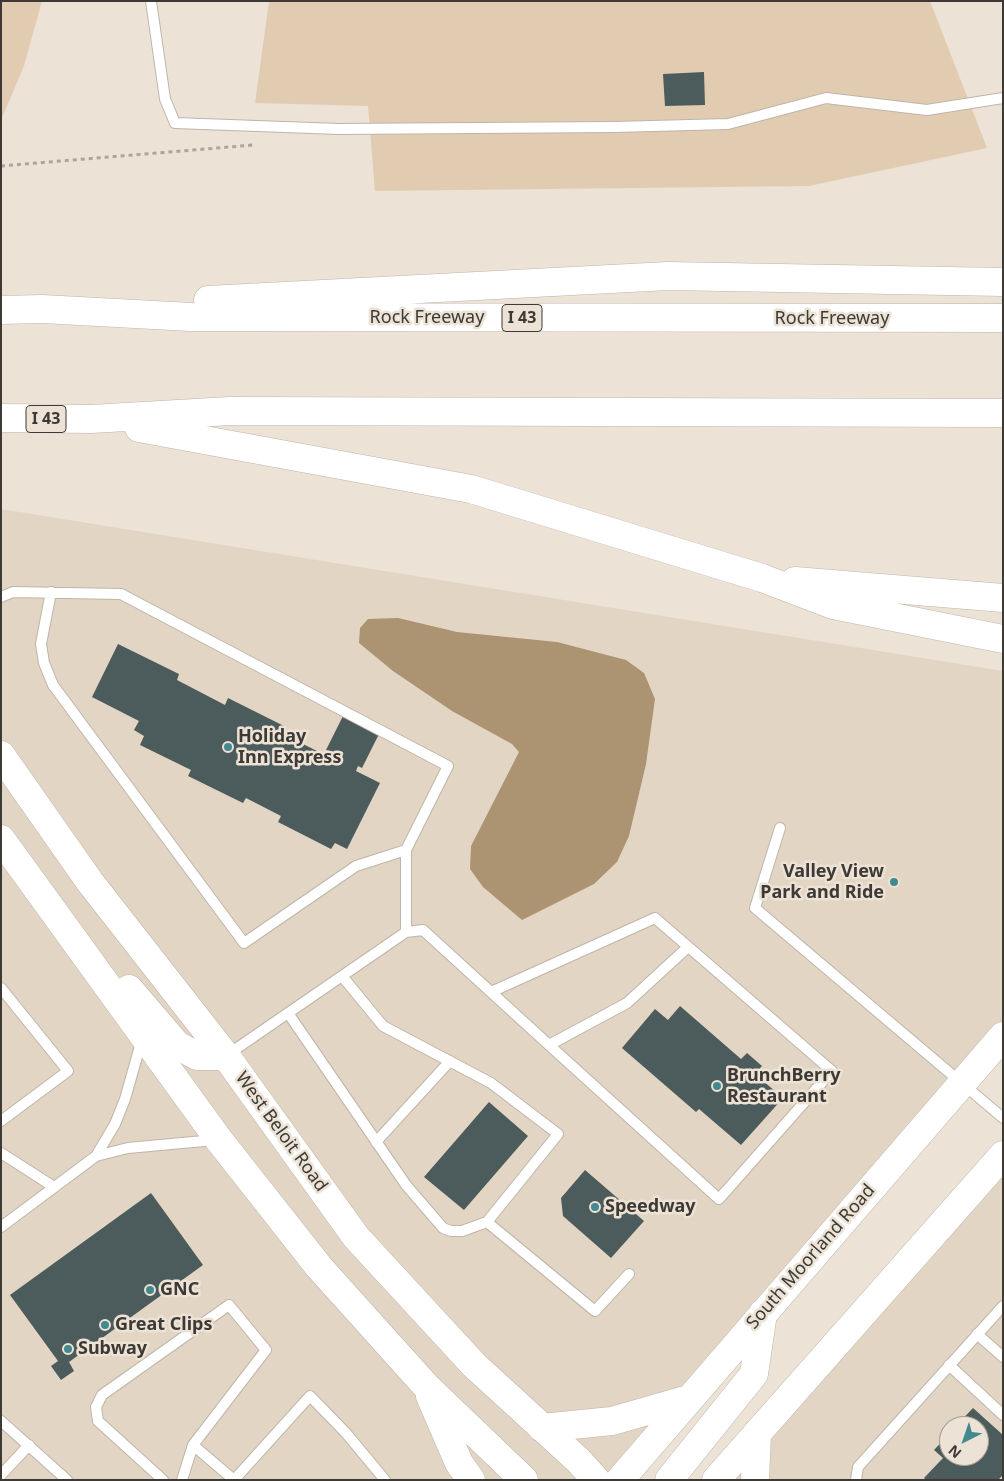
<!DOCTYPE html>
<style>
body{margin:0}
#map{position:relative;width:1004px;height:1481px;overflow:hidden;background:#ece2d6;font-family:"Noto Sans",sans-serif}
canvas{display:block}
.frame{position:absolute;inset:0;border:2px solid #3d3934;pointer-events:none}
.north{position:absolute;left:939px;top:1416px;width:50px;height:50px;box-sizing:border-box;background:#ece2d6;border:1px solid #a69e95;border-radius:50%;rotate:221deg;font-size:14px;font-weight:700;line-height:20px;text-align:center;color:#3d3934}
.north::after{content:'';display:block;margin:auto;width:18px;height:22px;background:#428a8d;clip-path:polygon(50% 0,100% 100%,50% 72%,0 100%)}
</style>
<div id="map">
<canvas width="1004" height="1481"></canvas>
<div class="frame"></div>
<div class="north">N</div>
</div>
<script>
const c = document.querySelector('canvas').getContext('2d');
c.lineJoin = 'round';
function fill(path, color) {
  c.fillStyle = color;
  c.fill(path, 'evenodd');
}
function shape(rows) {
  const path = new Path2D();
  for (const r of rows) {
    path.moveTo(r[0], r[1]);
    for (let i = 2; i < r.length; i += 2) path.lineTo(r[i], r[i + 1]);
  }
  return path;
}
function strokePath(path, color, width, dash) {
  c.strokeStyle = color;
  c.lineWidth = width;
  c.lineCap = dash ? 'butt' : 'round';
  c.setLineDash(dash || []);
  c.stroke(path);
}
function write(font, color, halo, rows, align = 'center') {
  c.font = font + ' "Noto Sans",sans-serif';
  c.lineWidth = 5;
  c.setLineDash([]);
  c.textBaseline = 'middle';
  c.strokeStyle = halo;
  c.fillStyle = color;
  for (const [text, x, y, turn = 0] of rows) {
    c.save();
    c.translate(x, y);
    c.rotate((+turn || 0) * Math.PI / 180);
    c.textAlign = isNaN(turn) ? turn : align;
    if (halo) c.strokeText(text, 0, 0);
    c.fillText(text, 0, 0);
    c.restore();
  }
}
fill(shape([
 [1,509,1003,671,1003,1036,620,1480,1,1480],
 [1003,1155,1003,1480,717,1480],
 [949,1426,979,1426,979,1456,949,1456]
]), '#e3d5c3');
fill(shape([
 [1,1,42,1,24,66,1,120],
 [269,1,930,1,987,148,809,186,375,191,368,106,255,103]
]), '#e2ccb1');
fill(shape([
 [398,618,457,632,557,642,626,660,644,673,655,699,646,764,629,836,617,862,594,884,522,920,483,887,470,869,471,846,519,752,512,744,452,711,393,671,359,643,360,628,368,619]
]), '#ac9372');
fill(shape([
 [704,72,705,105,665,106,663,74],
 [118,644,179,674,177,680,225,705,228,698,284,726,281,733,327,756,329,751,326,750,344,714,380,732,362,768,358,766,356,771,380,783,347,849,335,843,331,849,278,822,281,816,246,798,243,803,188,776,191,770,140,745,144,736,134,730,139,721,92,697],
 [680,1006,741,1059,747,1053,762,1066,755,1074,783,1098,741,1145,699,1109,696,1112,622,1048,655,1009,668,1020],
 [489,1102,528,1136,464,1210,424,1177],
 [585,1170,644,1221,611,1258,563,1216,561,1198],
 [151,1193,203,1265,69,1362,74,1371,61,1380,51,1366,58,1361,10,1295],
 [973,1408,1003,1435,1003,1475,998,1480,926,1480,924,1478,943,1458,934,1450,949,1434,949,1456,979,1456,979,1426,956,1426]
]), '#4c5b5c');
const lane = shape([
 [151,1,165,99,175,123,339,129,614,127,728,124,826,98,927,110,1003,98],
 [51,592,41,644,44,663,53,685,244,943,356,866,406,850],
 [1,597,13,592,121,594,448,766,406,850,406,932],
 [780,828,755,908,1003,1118],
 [342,976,383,1026,491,1083,558,1134,487,1222],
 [1,988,68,1071,1,1121],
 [288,1013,406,1185,443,1228,451,1231,462,1231,487,1222,595,1311,629,1274],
 [549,1045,627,1003,688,947],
 [227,1055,406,932,423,930,549,1045,719,1199,832,1071,655,918,491,992],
 [376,1142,450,1061],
 [1,1153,54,1187],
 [96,1156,115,1124,125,1099,142,1039],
 [1,1227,96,1156,128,1148,215,1140],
 [977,1334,1003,1357],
 [949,1365,1003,1415],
 [1,1421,67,1480],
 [193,1445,234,1480],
 [1,1475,29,1445],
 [163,1480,98,1421,96,1407,102,1395,229,1305,266,1350,193,1445,182,1480],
 [234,1480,310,1396,346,1433,385,1480],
 [856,1480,858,1467,1003,1306]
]);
const secondary = shape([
 [1,755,90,882,226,1056,356,1237,474,1365,579,1461,596,1480],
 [1,839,219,1140,319,1267,426,1386,524,1480],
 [129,989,177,1045,197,1056,226,1056],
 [430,1396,459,1463,471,1480],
 [542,1428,612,1421,689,1399],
 [620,1480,1003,1036],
 [669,1480,754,1374,763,1313],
 [716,1480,1003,1155],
 [755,1480,757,1433]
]);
const highway = shape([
 [208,300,668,276,1003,282],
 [1,310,42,309,191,317,1003,318],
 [1,418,91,419,230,411,1003,413],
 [139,428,471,489,762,578,833,605,1003,639],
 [795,581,1003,598]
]);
strokePath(lane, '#beb5aa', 12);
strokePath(secondary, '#beb5aa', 29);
strokePath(highway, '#beb5aa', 29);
strokePath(shape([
 [1,166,253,145]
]), '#ada59b', 3, [4, 4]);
strokePath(lane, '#fff', 10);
strokePath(secondary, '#fff', 28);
strokePath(highway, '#fff', 28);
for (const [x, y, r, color] of [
 [228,747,5,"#428a8d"],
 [894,882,5,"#428a8d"],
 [717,1086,5,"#428a8d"],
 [595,1207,5,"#428a8d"],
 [150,1290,5,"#428a8d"],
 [105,1325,5,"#428a8d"],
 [68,1349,5,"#428a8d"]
]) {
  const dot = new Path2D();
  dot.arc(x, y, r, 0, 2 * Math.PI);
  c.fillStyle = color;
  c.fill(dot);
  strokePath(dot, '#ece2d6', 2);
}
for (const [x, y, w] of [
 [522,318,40],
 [46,419,40]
]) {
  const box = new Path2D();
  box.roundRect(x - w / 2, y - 13.5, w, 27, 4);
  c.fillStyle = '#ece2d6';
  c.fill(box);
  strokePath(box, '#3d3934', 1);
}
write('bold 16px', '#3d3934', null, [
 ["I 43",522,318],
 ["I 43",46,419]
]);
write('18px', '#3d3934', '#ece2d6', [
 ["Rock Freeway",427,318],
 ["Rock Freeway",832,319],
 ["West Beloit Road",281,1132,54],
 ["South Moorland Road",811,1257,-49]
]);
write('bold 18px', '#3d3934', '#ece2d6', [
 ["Holiday",238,737],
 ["Inn Express",238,758],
 ["Valley View",884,872,"right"],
 ["Park and Ride",884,893,"right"],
 ["BrunchBerry",727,1076],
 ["Restaurant",727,1097],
 ["Speedway",605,1207],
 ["GNC",160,1290],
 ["Great Clips",115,1325],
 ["Subway",78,1349]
], 'left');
</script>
